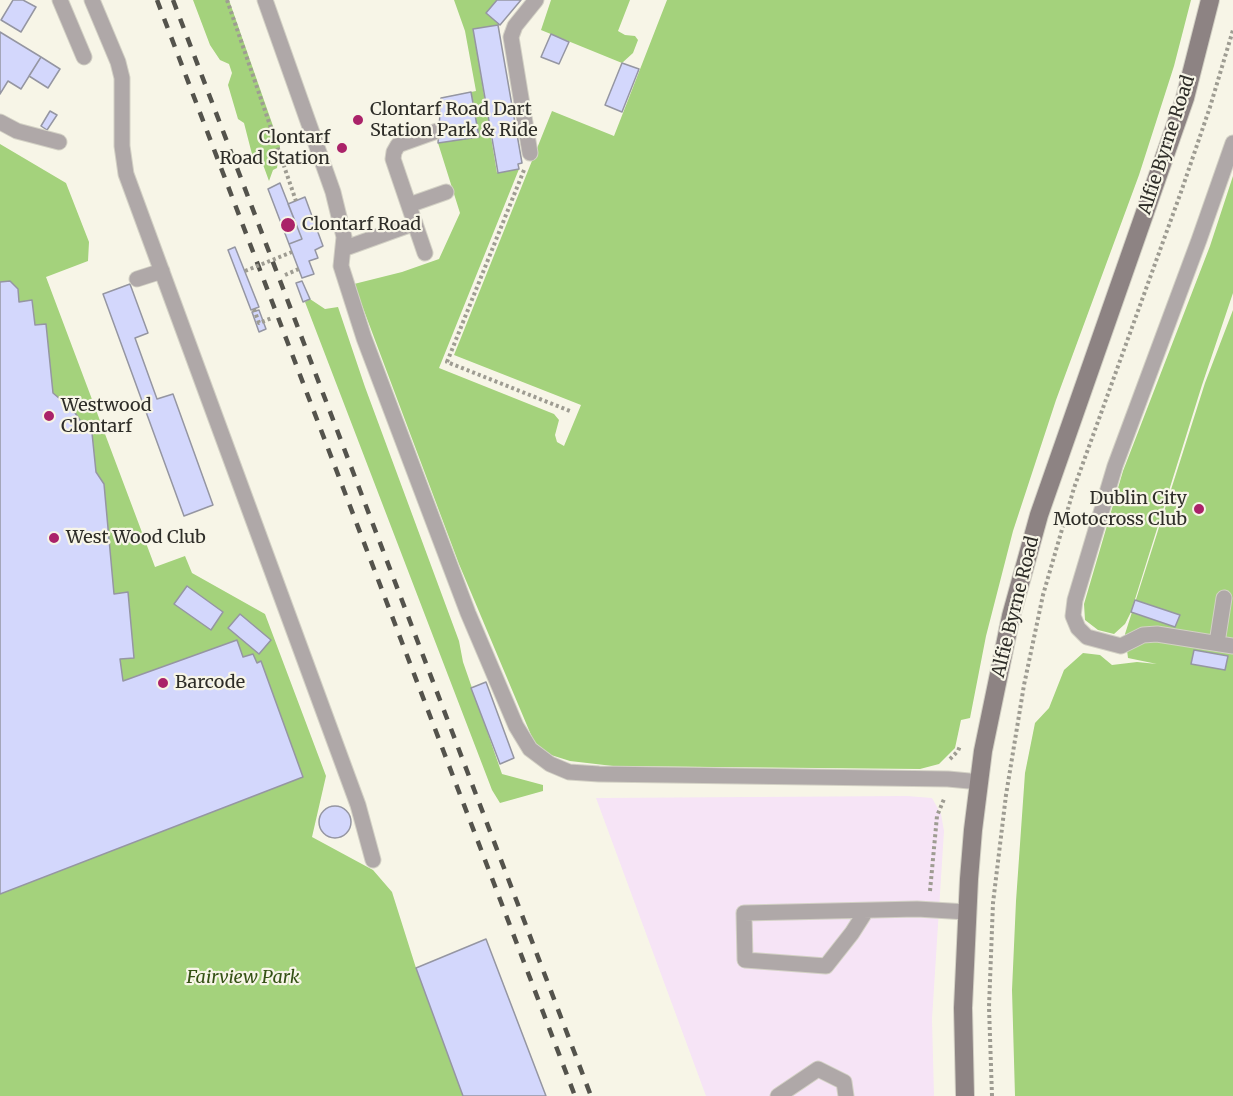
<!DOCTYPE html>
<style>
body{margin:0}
canvas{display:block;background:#f7f5e7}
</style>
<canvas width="1233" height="1096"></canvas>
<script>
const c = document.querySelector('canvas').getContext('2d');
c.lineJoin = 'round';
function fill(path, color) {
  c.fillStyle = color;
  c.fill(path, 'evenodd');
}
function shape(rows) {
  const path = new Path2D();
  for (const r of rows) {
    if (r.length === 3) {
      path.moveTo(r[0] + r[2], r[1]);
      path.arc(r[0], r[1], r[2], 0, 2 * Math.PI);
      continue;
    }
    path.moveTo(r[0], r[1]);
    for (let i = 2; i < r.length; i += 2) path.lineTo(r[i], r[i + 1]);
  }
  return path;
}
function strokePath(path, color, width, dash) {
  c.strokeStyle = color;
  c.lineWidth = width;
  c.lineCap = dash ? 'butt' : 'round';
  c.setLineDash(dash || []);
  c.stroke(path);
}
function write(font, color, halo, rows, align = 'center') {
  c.font = font + ' Merriweather,serif';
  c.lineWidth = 4.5;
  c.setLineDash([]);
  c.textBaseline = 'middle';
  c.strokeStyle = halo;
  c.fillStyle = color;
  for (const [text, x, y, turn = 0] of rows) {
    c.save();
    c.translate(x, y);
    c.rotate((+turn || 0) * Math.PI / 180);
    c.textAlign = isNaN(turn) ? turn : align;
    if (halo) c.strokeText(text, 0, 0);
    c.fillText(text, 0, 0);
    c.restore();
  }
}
fill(shape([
 [907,796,932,798,941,814,944,831,932,1019,934,1096,706,1096,596,798]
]), '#f6e4f6');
fill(shape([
 [193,0,229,0,280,146,277,168,273,170,269,181,261,159,254,162,244,123,238,119,228,85,232,73,229,64,220,60,210,45],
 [454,0,497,0,486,13,500,25,473,29,497,173,519,169,439,368,554,414,559,420,555,435,557,442,564,446,581,405,454,355,552,111,614,136,667,0,1191,0,1174,66,1139,175,1056,400,1013,531,986,636,970,718,961,720,955,748,939,764,920,769,613,766,570,761,551,755,534,742,459,564,354,284,402,272,439,259,460,213,438,143,441,98,476,91,465,31],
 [551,0,630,0,618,31,625,35,635,36,638,40,633,53,622,63,541,30],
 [0,144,66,183,89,242,88,261,46,277,155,567,185,556,192,573,265,614,326,776,312,837,373,870,392,892,416,968,463,1096,0,1096],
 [1233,176,1233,293,1202,385,1131,612,1125,624,1114,634,1098,630,1085,620,1084,604,1123,471,1210,246],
 [310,299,325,309,338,307,365,387,459,641,463,662,502,774,543,785,543,791,500,803,492,790,305,302],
 [1233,310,1233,1096,1015,1096,1012,990,1016,901,1025,773,1035,723,1049,708,1064,670,1083,653,1100,655,1112,665,1137,662,1157,664,1128,658,1125,634,1205,383]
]), '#a4d27c');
const building = shape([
 [13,0,23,0,36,7,21,32,1,20,13,0],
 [497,0,521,0,500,25,486,13,497,0],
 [498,25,522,163,518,164,519,169,498,173,473,29,498,25],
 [0,32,41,57,21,89,8,81,0,94,0,32],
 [551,34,569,42,559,64,541,57,551,34],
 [41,57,60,69,48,88,29,76,41,57],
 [622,63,639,69,622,112,605,105,622,63],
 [471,92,479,137,438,143,441,98,471,92],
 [50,111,57,115,47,130,41,126,50,111],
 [280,183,302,239,289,244,268,189,280,183],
 [305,197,323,246,315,250,318,258,309,261,314,274,302,278,289,244,302,239,288,204,305,197],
 [235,247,259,307,251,310,228,250,235,247],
 [10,281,18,289,19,302,32,300,35,325,46,324,53,393,73,410,89,433,92,433,96,472,104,484,114,594,128,592,134,658,120,659,123,681,237,640,243,657,253,654,257,663,261,661,303,777,0,894,0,282,10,281],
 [302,281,310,299,303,302,296,283,302,281],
 [130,284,148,333,135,338,157,399,173,394,213,505,184,516,103,294,130,284],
 [259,310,266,329,259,332,252,312,259,310],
 [187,586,223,612,211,630,174,604,187,586],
 [1135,600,1180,615,1175,627,1131,612,1135,600],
 [240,614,271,640,259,654,228,628,240,614],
 [1194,650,1228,656,1225,670,1191,664,1194,650],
 [486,682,514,758,500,764,471,688,486,682],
 [335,822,16],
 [486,939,546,1096,463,1096,416,968,486,939]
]);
fill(building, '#d3d7fc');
strokePath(building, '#9596a2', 1.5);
const lane = shape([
 [60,0,84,57],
 [92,0,118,62,122,78,122,146,126,174,358,805,373,860],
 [265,0,333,192,344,237,341,266,364,338,468,613,516,726,530,749,550,764,569,772,599,774,948,779,980,782],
 [0,122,17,131,59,142],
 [1233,143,1199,240,1115,466,1075,600,1073,616,1078,628,1087,637,1121,646,1143,635,1157,634,1233,646],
 [530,153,511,37,515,26,536,0],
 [409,205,446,192],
 [343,249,415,223],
 [425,253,393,159,394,152,398,145,437,131],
 [137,279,162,271],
 [1217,643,1224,598],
 [866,911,852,933,826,966,745,960,744,913,917,909,967,912],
 [778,1096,818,1069,844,1082,846,1096]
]);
const secondary = shape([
 [965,1096,963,1008,969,879,973,830,983,751,1011,616,1039,515,1185,98,1210,0]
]);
strokePath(lane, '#d3d1c5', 17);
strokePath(secondary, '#d3d1c5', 20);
strokePath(shape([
 [227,0,296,201],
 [524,170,447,362,570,411],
 [285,275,301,268],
 [254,309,259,323,272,318],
 [950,759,958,751,960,746],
 [930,891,937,816,944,799],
 [992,1096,989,1007,993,903,1006,795,1024,685,1043,595,1074,488,1181,192,1210,107,1233,30]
]), '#9e9c92', 4, [3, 3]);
strokePath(lane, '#afa8a8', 15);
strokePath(secondary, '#8d8383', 18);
strokePath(shape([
 [157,0,575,1096],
 [173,0,591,1096]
]), '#54534c', 4.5, [10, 10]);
strokePath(shape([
 [245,271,292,252]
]), '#9e9c92', 4, [3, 3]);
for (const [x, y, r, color] of [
 [358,120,6,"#aa2269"],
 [342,148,6,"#aa2269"],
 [288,225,8,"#aa2269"],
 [49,416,6,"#aa2269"],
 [1199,509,6,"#aa2269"],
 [54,538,6,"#aa2269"],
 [163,683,6,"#aa2269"]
]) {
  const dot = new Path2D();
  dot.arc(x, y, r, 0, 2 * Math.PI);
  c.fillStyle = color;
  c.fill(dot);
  strokePath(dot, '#f7f5e7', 2);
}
write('18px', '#2e2d28', '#f7f5e7', [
 ["Clontarf Road Dart",370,110],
 ["Station Park & Ride",370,131],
 ["Clontarf",330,138,"right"],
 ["Road Station",330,159,"right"],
 ["Clontarf Road",302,225],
 ["Westwood",61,406],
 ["Clontarf",61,427],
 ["Dublin City",1187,499,"right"],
 ["Motocross Club",1187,520,"right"],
 ["West Wood Club",66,538],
 ["Barcode",175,683]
], 'left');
write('18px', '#2e2d28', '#f7f5e7', [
 ["Alfie Byrne Road",1167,145,-72],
 ["Alfie Byrne Road",1016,607,-76]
]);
write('italic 18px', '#345114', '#f7f5e7', [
 ["Fairview Park",243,978]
]);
</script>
